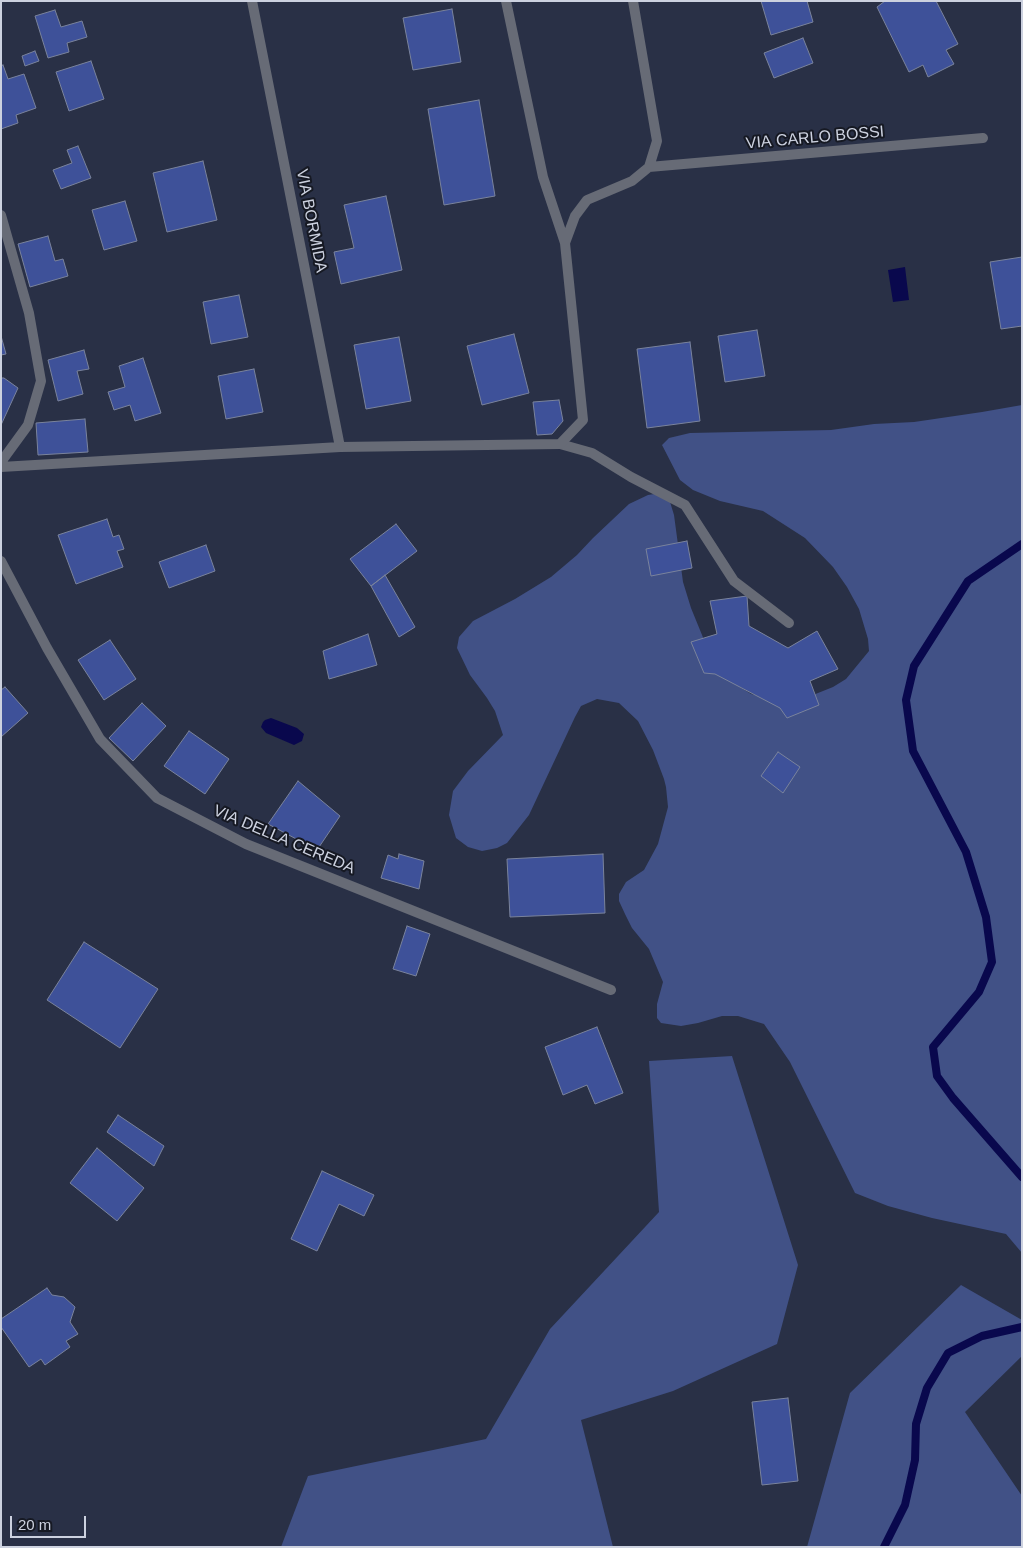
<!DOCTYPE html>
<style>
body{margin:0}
#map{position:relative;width:1023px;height:1548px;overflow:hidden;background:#293046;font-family:Helvetica,sans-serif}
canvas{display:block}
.frame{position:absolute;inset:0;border:2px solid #ccd1df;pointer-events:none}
.scale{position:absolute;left:10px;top:1516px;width:76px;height:22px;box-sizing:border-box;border:2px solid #ccd1df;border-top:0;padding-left:6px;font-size:15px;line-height:18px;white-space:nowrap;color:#ccd1df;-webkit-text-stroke:4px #161923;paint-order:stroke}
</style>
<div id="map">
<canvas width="1023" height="1548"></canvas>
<div class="frame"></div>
<div class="scale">20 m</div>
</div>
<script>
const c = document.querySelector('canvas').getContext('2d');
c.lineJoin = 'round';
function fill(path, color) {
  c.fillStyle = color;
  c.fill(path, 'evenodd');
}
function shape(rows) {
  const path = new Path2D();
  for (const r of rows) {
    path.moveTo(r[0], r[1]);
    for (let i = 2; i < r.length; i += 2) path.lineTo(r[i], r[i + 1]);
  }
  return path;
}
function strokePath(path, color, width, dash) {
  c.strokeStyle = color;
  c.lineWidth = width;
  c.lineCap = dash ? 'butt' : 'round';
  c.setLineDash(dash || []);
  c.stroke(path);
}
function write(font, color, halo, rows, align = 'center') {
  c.font = font + ' Helvetica,sans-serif';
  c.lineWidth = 4;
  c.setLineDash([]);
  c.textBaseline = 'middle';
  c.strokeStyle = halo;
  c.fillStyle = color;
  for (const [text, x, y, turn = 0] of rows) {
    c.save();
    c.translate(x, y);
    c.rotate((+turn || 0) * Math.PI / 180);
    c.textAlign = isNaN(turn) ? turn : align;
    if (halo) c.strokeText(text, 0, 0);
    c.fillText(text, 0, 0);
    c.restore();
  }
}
fill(shape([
 [1022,405,1022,1253,1006,1234,932,1218,888,1206,855,1193,790,1062,764,1024,738,1016,722,1016,698,1023,681,1026,661,1023,657,1018,657,1004,663,982,649,949,632,928,625,914,619,901,619,894,626,882,644,870,658,844,668,807,666,787,664,779,653,750,638,721,619,703,597,699,581,706,575,717,529,815,507,843,497,848,482,851,468,847,456,838,449,815,453,791,468,771,503,735,495,711,487,698,470,675,457,648,459,637,473,621,515,599,551,577,577,555,593,538,629,504,648,495,667,492,674,515,683,582,691,608,711,657,740,687,751,694,770,699,813,695,833,687,846,679,869,651,868,639,859,609,847,587,833,567,805,538,763,511,720,501,693,490,680,480,662,445,669,438,690,433,831,430,874,424,914,422,982,412],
 [732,1056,798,1265,777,1344,673,1391,581,1420,613,1547,281,1547,308,1476,486,1439,550,1329,659,1212,649,1061],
 [961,1285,1022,1320,1022,1356,965,1412,1022,1496,1022,1547,807,1547,850,1393]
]), '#415186');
fill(shape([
 [905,267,909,300,893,302,888,270],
 [271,718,297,728,304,734,302,741,294,745,266,733,261,727,263,722,265,720]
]), '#09084d');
strokePath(shape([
 [1022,544,968,581,914,666,906,700,913,751,966,852,986,917,992,962,979,992,933,1047,937,1076,953,1098,1022,1177],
 [884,1547,905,1505,915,1460,916,1424,927,1388,948,1353,982,1336,1022,1327]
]), '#09084d', 8);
const building = shape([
 [761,1,807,1,813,22,771,35,761,1],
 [885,1,936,1,958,44,946,50,954,64,928,77,923,65,909,72,877,7,885,1],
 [452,9,461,62,413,70,403,18,452,9],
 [55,10,61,27,82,21,87,37,67,43,69,52,48,58,35,16,55,10],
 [803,38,813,63,774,78,764,53,803,38],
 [35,51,39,61,25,66,22,56,35,51],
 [91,61,104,99,69,111,56,72,91,61],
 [3,65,8,79,24,74,36,108,16,115,18,123,1,129,1,66,3,65],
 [479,100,495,196,444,205,428,109,479,100],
 [78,146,91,178,61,189,53,170,72,163,67,150,78,146],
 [203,161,217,220,167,232,153,173,203,161],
 [386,196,402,270,341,284,334,252,354,248,344,205,386,196],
 [125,201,137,241,104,250,92,210,125,201],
 [48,236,55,261,63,259,68,276,30,287,18,244,48,236],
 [1022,257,1022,326,1001,329,990,262,1022,257],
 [239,295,248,337,211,344,203,302,239,295],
 [757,330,765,376,725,382,718,336,757,330],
 [514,334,529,393,482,405,467,346,514,334],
 [1,336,6,354,1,355,1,336],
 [399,337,411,401,366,409,354,345,399,337],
 [690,342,700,421,647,428,637,349,690,342],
 [84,350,89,369,77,371,83,394,58,401,48,360,84,350],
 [143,358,161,413,135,421,130,405,114,410,108,392,125,387,119,366,143,358],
 [254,369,263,412,226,419,218,376,254,369],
 [1,378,4,378,18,388,1,425,1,378],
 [559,400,563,421,552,434,537,435,533,402,559,400],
 [85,419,88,452,38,455,36,423,85,419],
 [107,519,113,537,119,535,124,549,117,551,123,567,76,584,58,535,107,519],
 [396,524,417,551,371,586,350,559,396,524],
 [687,541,692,568,651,576,646,549,687,541],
 [206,545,215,571,169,588,159,562,206,545],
 [385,575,415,627,399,637,371,586,385,575],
 [747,596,749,626,788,648,817,631,838,669,810,681,819,705,787,718,780,708,715,674,704,673,691,642,717,634,710,601,747,596],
 [368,634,377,665,329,679,323,651,368,634],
 [110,640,136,679,104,700,78,660,110,640],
 [5,687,28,713,1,737,1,690,5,687],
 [142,703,166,726,133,761,109,738,142,703],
 [189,731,229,759,205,794,164,766,189,731],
 [778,752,800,767,783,793,761,776,778,752],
 [298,781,340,816,317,850,268,824,298,781],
 [399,854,424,861,419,889,381,878,388,855,398,859,399,854],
 [603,854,605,913,510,917,507,859,603,854],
 [407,926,430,934,416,976,393,969,407,926],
 [84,942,158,989,120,1048,47,1000,84,942],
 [597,1027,623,1093,595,1104,587,1085,563,1095,545,1047,597,1027],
 [118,1115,164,1146,154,1166,107,1132,118,1115],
 [97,1148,144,1188,117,1221,70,1183,97,1148],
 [322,1171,374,1195,364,1216,339,1204,317,1251,291,1239,322,1171],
 [47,1288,52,1295,64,1297,75,1307,70,1322,78,1334,66,1341,70,1347,45,1365,41,1359,29,1367,1,1327,1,1319,47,1288],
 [788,1398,798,1481,762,1485,752,1402,788,1398]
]);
fill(building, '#3e5199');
strokePath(building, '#7a839c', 1);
strokePath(shape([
 [560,444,592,453,631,477,685,505,734,581,789,623]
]), '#676b76', 10);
strokePath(shape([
 [252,1,340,447],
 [506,1,543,177,565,243],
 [649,167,983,138],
 [1,215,29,313,41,381,28,425,1,462],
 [1,467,340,447,560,444,583,420,565,243,575,216,587,200,632,181,649,167,657,141,633,1],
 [1,561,47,648,100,739,157,798,246,844,611,990]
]), '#676b76', 10);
write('16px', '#ccd1df', '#161923', [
 ["VIA CARLO BOSSI",815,138,-5],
 ["VIA BORMIDA",311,221,79],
 ["VIA DELLA CEREDA",284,840,23]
]);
</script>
